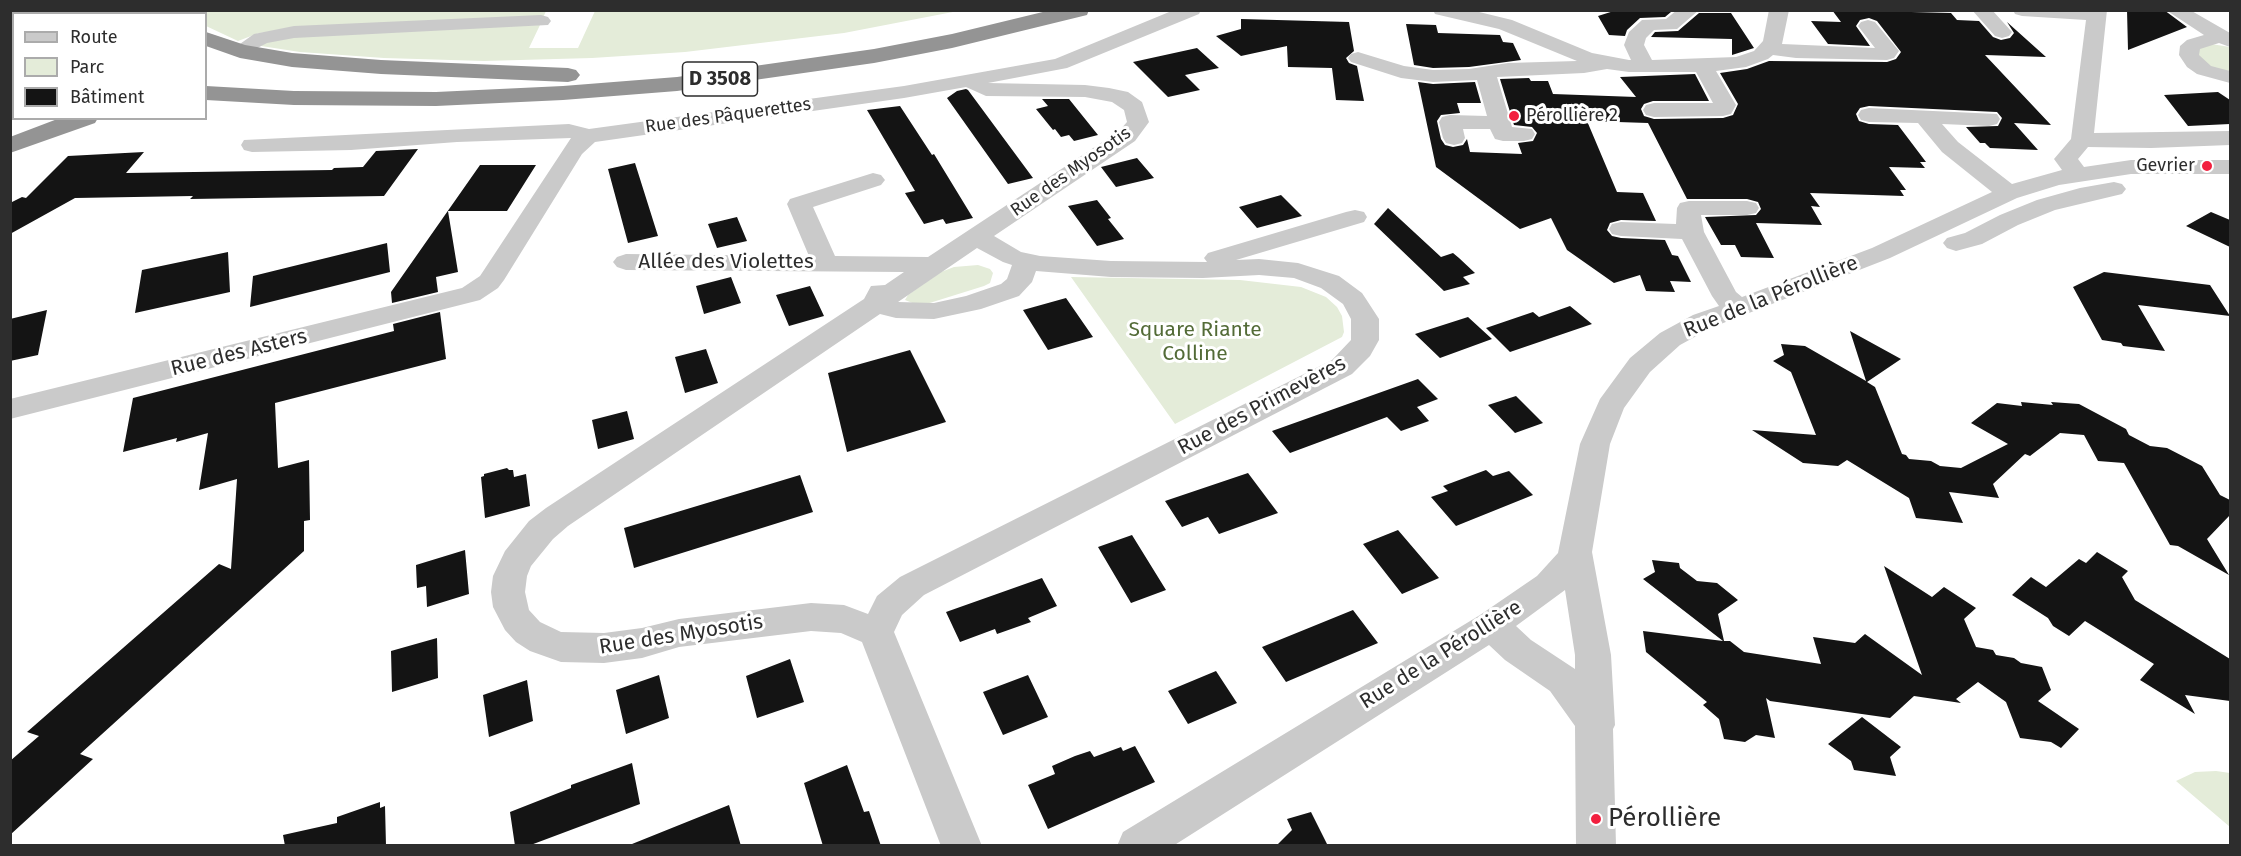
<!DOCTYPE html>
<meta charset="utf-8">
<style>
body{margin:0}
#map{position:relative;width:2241px;height:856px;overflow:hidden;background:#fff;font-family:"Fira Sans",sans-serif}
canvas{display:block}
.frame{position:absolute;inset:0;border:12px solid #2d2d2d;pointer-events:none}
.legend{position:absolute;left:12px;top:12px;width:195px;height:108px;box-sizing:border-box;background:#fff;border:2px solid #ababab;margin:0;padding:8px 10px;list-style:none;font-size:18px;color:#2d2d2d}
.legend li{display:flex;align-items:center;gap:12px;height:30px}
.legend b{width:30px;border:2px solid #ababab}
</style>
<div id="map">
<canvas width="2241" height="856"></canvas>
<div class="frame"></div>
<ul class="legend">
<li><b style="height:8px;background:#cacaca"></b>Route</li>
<li><b style="height:16px;background:#e4ecd9"></b>Parc</li>
<li><b style="height:16px;background:#141414"></b>Bâtiment</li>
</ul>
</div>
<script>
const c = document.querySelector('canvas').getContext('2d');
c.lineJoin = 'round';
function fill(path, color) {
  c.fillStyle = color;
  c.fill(path, 'evenodd');
}
function shape(rows) {
  const path = new Path2D();
  for (const r of rows) {
    path.moveTo(r[0], r[1]);
    for (let i = 2; i < r.length; i += 2) path.lineTo(r[i], r[i + 1]);
  }
  return path;
}
function strokePath(path, color, width, dash) {
  c.strokeStyle = color;
  c.lineWidth = width;
  c.lineCap = dash ? 'butt' : 'round';
  c.setLineDash(dash || []);
  c.stroke(path);
}
function write(font, color, halo, rows, align = 'center') {
  c.font = font + ' "Fira Sans",sans-serif';
  c.lineWidth = 6;
  c.setLineDash([]);
  c.textBaseline = 'middle';
  c.strokeStyle = halo;
  c.fillStyle = color;
  for (const [text, x, y, turn = 0] of rows) {
    c.save();
    c.translate(x, y);
    c.rotate((+turn || 0) * Math.PI / 180);
    c.textAlign = isNaN(turn) ? turn : align;
    if (halo) c.strokeText(text, 0, 0);
    c.fillText(text, 0, 0);
    c.restore();
  }
}
fill(shape([
 [133,11,138,13,14,14,13,20,11,19,11,11],
 [175,11,546,11,542,20,378,23,259,33,238,41,206,26,206,14,181,13],
 [595,11,958,11,844,33,685,52,592,58,484,61,384,58,300,52,261,46,264,42,279,36,540,25,529,48,578,48],
 [2211,44,2230,47,2230,73,2217,71,2199,61,2199,47],
 [978,265,990,269,993,273,990,283,984,286,920,306,905,300,908,295,941,272,954,267],
 [1071,277,1240,280,1301,287,1326,297,1337,307,1342,316,1344,332,1342,337,1175,424],
 [2216,771,2230,773,2230,827,2176,781,2195,772]
]), '#e4ecd9');
fill(shape([
 [1617,10,1667,10,1671,12,1665,17,1640,18,1627,30,1625,36,1609,35,1598,16],
 [1832,10,1951,13,1957,20,1979,21,1993,37,2001,40,2010,38,2014,33,2007,22,2046,57,1985,55,2051,125,2014,123,2038,150,1990,148,1985,143,1980,143,1966,127,1998,126,2002,118,1997,112,1869,106,1860,108,1856,114,1859,121,1869,124,1898,125,1926,162,1920,162,1925,168,1889,167,1906,190,1900,190,1904,196,1810,193,1820,207,1811,206,1822,225,1756,223,1774,258,1741,257,1735,245,1721,245,1705,217,1756,215,1761,209,1758,202,1747,199,1687,199,1648,123,1587,121,1617,192,1643,193,1656,221,1621,220,1610,223,1607,230,1612,236,1621,238,1665,240,1672,255,1678,256,1691,282,1670,281,1675,292,1646,291,1640,275,1614,283,1567,250,1551,218,1520,229,1436,167,1418,82,1433,84,1475,82,1481,103,1457,103,1460,113,1441,115,1437,121,1441,139,1445,145,1453,147,1463,145,1467,139,1470,152,1522,154,1518,143,1533,141,1537,133,1532,127,1514,125,1500,79,1529,78,1531,81,1548,81,1553,94,1636,97,1620,77,1695,74,1709,101,1653,101,1644,104,1641,109,1644,116,1654,119,1723,118,1733,115,1738,104,1720,73,1747,69,1769,61,1887,62,1896,59,1901,52,1877,21,1869,18,1860,20,1856,26,1870,46,1828,44,1811,21,1841,22],
 [2127,10,2164,10,2187,27,2128,50],
 [1699,13,1731,13,1754,48,1732,55,1732,39,1651,37,1655,32,1678,31],
 [1241,19,1349,22,1354,51,1346,58,1349,63,1357,66,1364,101,1336,100,1332,68,1288,67,1287,46,1241,56,1216,36,1241,29],
 [1406,24,1436,25,1438,33,1500,35,1503,42,1513,43,1521,60,1469,67,1433,68,1414,65],
 [1197,48,1219,68,1185,75,1200,90,1168,97,1133,62],
 [966,89,968,90,1033,178,1008,184,947,98,957,91],
 [2218,92,2230,100,2230,124,2188,126,2164,95],
 [1042,99,1069,99,1098,135,1074,141,1069,135,1061,137,1055,129,1053,130,1036,109,1048,106],
 [900,106,932,155,934,154,973,218,946,224,943,219,924,224,905,193,915,191,867,110],
 [418,149,384,196,190,199,193,196,75,198,10,234,10,203,22,197,26,198,68,156,144,152,126,173,332,170,334,168,363,167,376,151],
 [1137,158,1154,178,1116,187,1101,167],
 [635,163,658,236,628,243,608,169],
 [480,165,536,165,507,211,448,211,458,272,436,277,438,292,392,303,391,292],
 [1281,195,1302,216,1257,228,1239,207],
 [1097,200,1111,218,1108,219,1124,239,1097,246,1068,206],
 [1388,208,1441,257,1453,253,1459,258,1475,273,1463,277,1470,284,1444,291,1374,224],
 [2211,212,2230,220,2230,247,2186,226],
 [737,217,747,241,717,248,708,224],
 [387,243,390,272,250,307,253,276],
 [228,252,230,292,135,313,142,270],
 [2104,272,2210,285,2230,316,2138,305,2165,351,2123,346,2121,343,2102,340,2073,287],
 [731,277,741,303,704,314,696,286],
 [810,286,824,316,789,326,776,295],
 [1066,298,1093,337,1048,350,1023,310],
 [1570,306,1592,324,1510,352,1486,328,1533,312,1539,317],
 [47,310,38,355,10,361,10,319],
 [440,312,446,359,275,403,278,468,309,460,310,520,304,521,304,551,80,754,93,759,10,835,10,761,39,736,27,732,219,564,231,569,237,479,199,490,208,433,176,442,177,438,123,452,133,398,394,331,393,324],
 [1468,317,1492,339,1440,358,1415,334],
 [1850,331,1901,359,1867,382,1875,387,1902,454,1906,455,1909,459,1931,461,1940,466,1961,468,2008,444,1971,423,1997,403,2022,406,2021,402,2053,405,2051,402,2079,404,2126,429,2129,435,2150,446,2167,448,2202,466,2220,495,2230,500,2230,515,2207,539,2229,575,2178,546,2170,545,2124,463,2098,461,2084,435,2060,433,2030,456,2025,454,1993,484,1999,498,1949,492,1963,523,1916,518,1909,498,1847,460,1838,466,1803,463,1752,430,1816,435,1791,372,1773,361,1784,355,1781,344,1805,346,1866,381],
 [706,349,718,383,685,393,675,357],
 [910,350,946,422,847,452,828,373],
 [1418,379,1438,399,1417,407,1429,421,1401,431,1387,417,1290,453,1272,431],
 [1516,396,1543,423,1515,433,1488,405],
 [627,411,634,439,598,449,592,420],
 [507,468,509,470,513,470,514,477,526,474,530,506,485,518,481,477,484,476,484,474],
 [1486,470,1493,476,1509,471,1533,495,1456,526,1431,497,1448,491,1443,486],
 [1248,473,1278,513,1219,534,1208,517,1182,527,1165,501],
 [800,475,813,512,634,568,624,528],
 [1398,530,1439,578,1402,594,1363,544],
 [1132,535,1166,590,1131,603,1098,547],
 [465,550,469,594,427,607,426,586,417,588,416,565],
 [2097,552,2128,571,2122,577,2135,600,2230,659,2230,701,2185,695,2195,714,2140,680,2154,664,2085,621,2069,636,2053,626,2048,618,2012,595,2031,577,2046,587,2079,559,2086,563],
 [1652,560,1679,563,1680,568,1697,581,1717,583,1738,600,1718,614,1724,641,1730,641,1744,652,1821,664,1813,637,1855,643,1865,634,1922,675,1884,566,1932,597,1944,587,1976,608,1964,619,1976,647,1993,650,1996,655,2014,658,2021,663,2042,667,2051,690,2038,701,2079,729,2061,748,2051,742,2020,738,2006,702,1978,682,1956,699,1961,703,1914,696,1890,718,1770,701,1766,698,1775,738,1756,735,1745,742,1724,739,1719,719,1703,705,1707,702,1646,652,1643,631,1723,641,1643,579,1655,572],
 [1042,578,1057,606,1028,618,1031,622,997,634,995,629,960,642,946,612],
 [1353,610,1378,643,1286,682,1262,647],
 [437,638,438,678,392,692,391,651],
 [790,659,804,702,757,718,746,676],
 [1216,671,1237,703,1188,724,1168,691],
 [659,675,669,718,626,734,616,690],
 [1028,675,1048,717,1003,735,983,692],
 [527,680,533,721,489,737,483,695],
 [1862,717,1901,747,1890,757,1896,776,1854,770,1851,761,1828,744],
 [1135,746,1155,782,1048,829,1028,785,1055,774,1052,766,1075,756,1090,751,1094,757,1121,747,1123,751],
 [632,763,640,804,528,846,515,846,510,812,571,788,571,785],
 [847,765,864,812,869,811,881,846,823,846,804,783],
 [380,802,380,808,385,806,386,846,285,846,283,835,337,823,337,817],
 [729,805,741,846,632,846,632,844],
 [1311,812,1328,846,1276,846,1292,830,1287,819]
]), '#141414');
fill(shape([
 [1174,10,1201,10,1199,14,1067,68,988,83,1085,85,1109,88,1128,92,1142,102,1149,122,1135,141,994,236,1021,252,1040,256,1111,261,1207,262,1204,258,1208,253,1346,212,1355,210,1364,212,1367,217,1364,222,1236,260,1259,259,1298,263,1339,276,1362,293,1366,299,1379,319,1379,340,1370,356,1352,374,924,595,902,615,894,632,982,846,941,846,862,642,841,633,811,631,679,647,642,658,604,663,561,662,530,651,516,642,505,630,493,607,491,592,493,576,505,551,529,521,546,508,864,299,871,286,885,285,904,272,626,270,617,267,613,262,617,257,626,254,809,256,787,204,790,199,873,173,881,175,885,180,881,185,813,207,835,256,928,257,1119,131,1127,122,1124,110,1112,102,1085,97,986,96,966,87,904,98,595,142,582,154,504,280,498,288,480,300,10,419,10,399,462,288,480,276,484,270,571,138,457,142,351,150,252,152,244,150,241,145,244,140,569,124,589,129,904,86,1055,59,1174,10],
 [977,248,1003,262,1012,265,1007,279,1001,284,966,296,934,303,898,302,977,248],
 [1036,271,1111,277,1203,278,1259,275,1294,278,1321,288,1343,304,1351,319,1351,340,1332,360,900,577,877,596,868,614,844,605,811,603,679,619,642,628,604,633,561,632,540,622,529,610,525,592,527,576,531,566,553,539,568,526,880,314,896,318,934,319,981,309,1019,296,1032,282,1036,271],
 [1433,10,1471,10,1512,20,1592,53,1629,60,1631,60,1624,45,1629,32,1642,20,1666,19,1677,10,1699,10,1677,29,1654,30,1646,38,1644,45,1652,60,1736,57,1754,51,1763,41,1769,10,1789,10,1782,44,1875,48,1858,26,1861,22,1868,20,1875,22,1899,51,1894,58,1887,60,1796,58,1773,55,1768,59,1746,67,1716,71,1736,105,1731,114,1723,116,1654,117,1646,115,1643,110,1646,105,1654,103,1713,103,1696,72,1629,72,1607,69,1584,73,1497,77,1512,127,1532,129,1535,134,1532,139,1524,141,1503,141,1495,139,1490,129,1463,129,1465,138,1462,143,1454,145,1446,143,1443,138,1439,122,1442,117,1450,115,1487,116,1477,80,1433,82,1401,78,1351,62,1348,58,1351,54,1358,52,1404,66,1433,70,1469,69,1508,63,1577,61,1499,29,1435,14,1433,10],
 [1972,10,1992,10,2012,32,2009,36,2002,38,1995,36,1972,10],
 [2013,10,2107,10,2094,133,2230,131,2230,145,2151,148,2088,147,2078,159,2084,167,2131,160,2230,160,2230,174,2131,174,2059,185,2017,198,1890,258,1713,327,1680,345,1650,372,1624,408,1610,444,1592,552,1611,655,1615,725,1613,729,1616,846,1576,846,1575,726,1550,691,1505,660,1489,645,1173,846,1117,846,1123,832,1480,615,1537,576,1558,553,1580,444,1600,399,1630,358,1660,333,1693,315,1719,306,1712,296,1682,239,1621,236,1612,234,1609,229,1612,224,1621,222,1676,224,1677,208,1680,203,1689,201,1747,201,1756,203,1759,208,1756,213,1747,215,1701,215,1704,232,1736,292,1742,297,1872,248,1992,192,1942,152,1918,123,1869,122,1861,120,1858,115,1861,110,1869,108,1997,114,2000,119,1997,124,1989,126,1942,124,1958,142,2012,184,2062,170,2054,159,2071,139,2086,20,2022,16,2015,14,2013,10],
 [1565,590,1575,655,1575,669,1531,640,1516,626,1565,590],
 [2166,10,2190,10,2230,33,2230,47,2219,43,2200,49,2199,55,2211,66,2230,71,2230,83,2197,74,2187,67,2179,55,2180,46,2187,40,2204,35,2166,10],
 [541,15,548,17,551,21,548,25,294,38,267,43,240,57,233,55,230,51,254,34,294,26,541,15],
 [2114,182,2122,184,2126,189,2122,194,2055,210,2018,225,1982,244,1956,251,1947,248,1943,243,1947,238,1965,233,2000,215,2037,200,2080,188,2114,182]
]), '#cacaca');
fill(shape([
 [140,10,164,10,166,14,142,14,140,10],
 [1051,10,1089,10,1087,15,952,48,874,63,677,91,563,100,436,106,294,105,206,100,206,86,294,91,436,92,563,86,677,77,874,49,952,34,1051,10],
 [206,32,245,45,292,53,381,60,568,68,576,70,580,75,576,80,568,82,381,74,292,67,240,58,206,46,206,32],
 [10,37,14,38,14,52,10,51,10,37],
 [60,118,98,118,95,123,10,153,10,137,60,118]
]), '#949494');
for (const [x, y, r, color] of [
 [1514,116,6,"#f2203f"],
 [2207,166,6,"#f2203f"],
 [1596,819,6,"#f2203f"]
]) {
  const dot = new Path2D();
  dot.arc(x, y, r, 0, 2 * Math.PI);
  c.fillStyle = color;
  c.fill(dot);
  strokePath(dot, '#fff', 2);
}
write('18px', '#2d2d2d', '#fff', [
 ["Rue des Pâquerettes",728,116,-8],
 ["Rue des Myosotis",1071,172,-35]
]);
write('18px', '#2d2d2d', '#fff', [
 ["Pérollière 2",1526,116],
 ["Gevrier",2195,166,"right"]
], 'left');
for (const [x, y, w] of [
 [720,79,75]
]) {
  const box = new Path2D();
  box.roundRect(x - w / 2, y - 17, w, 34, 4.5);
  c.fillStyle = '#fff';
  c.fill(box);
  strokePath(box, '#2d2d2d', 1.5);
}
write('bold 20px', '#2d2d2d', null, [
 ["D 3508",720,79]
]);
write('21px', '#2d2d2d', '#fff', [
 ["Allée des Violettes",726,262],
 ["Rue de la Pérollière",1771,297,-22],
 ["Rue des Asters",239,353,-14],
 ["Rue des Primevères",1262,406,-28],
 ["Rue des Myosotis",681,635,-9],
 ["Rue de la Pérollière",1441,655,-32]
]);
write('21px', '#536b37', '#fff', [
 ["Square Riante",1195,330],
 ["Colline",1195,354]
]);
write('26px', '#2d2d2d', '#fff', [
 ["Pérollière",1608,819]
], 'left');
</script>
